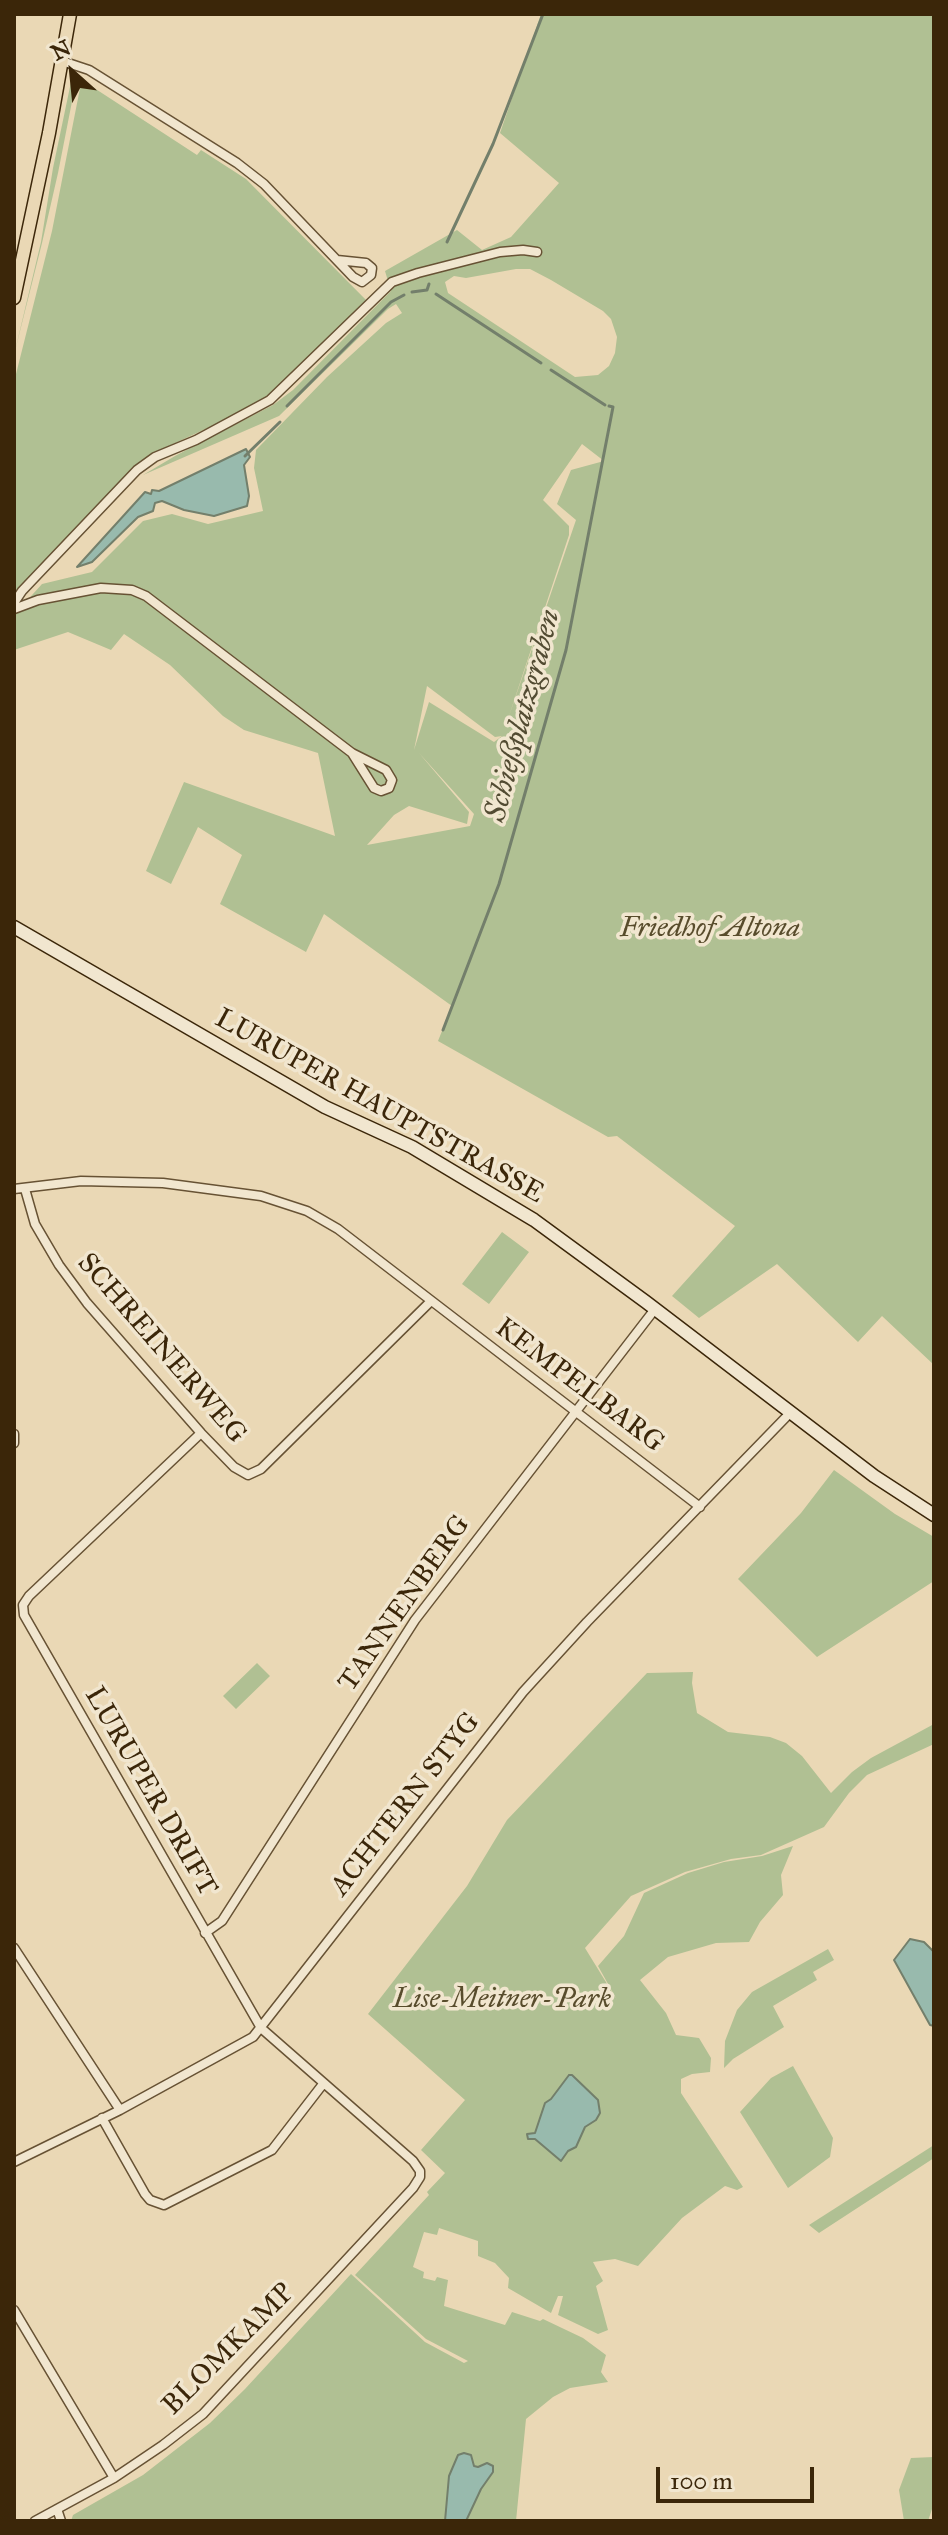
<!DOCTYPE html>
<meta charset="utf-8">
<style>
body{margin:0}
#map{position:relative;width:948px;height:2535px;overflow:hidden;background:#ead8b5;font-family:"IM FELL Great Primer",serif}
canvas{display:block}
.frame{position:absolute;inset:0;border:16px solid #3b2609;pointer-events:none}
.north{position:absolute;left:32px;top:32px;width:80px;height:80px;-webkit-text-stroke:6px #f1e6cf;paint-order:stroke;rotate:333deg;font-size:22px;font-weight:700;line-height:32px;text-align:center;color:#3b2609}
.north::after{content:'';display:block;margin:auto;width:28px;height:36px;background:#3b2609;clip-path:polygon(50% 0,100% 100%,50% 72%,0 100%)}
.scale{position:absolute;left:656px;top:2467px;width:158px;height:36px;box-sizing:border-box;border:4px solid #3b2609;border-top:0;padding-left:10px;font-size:24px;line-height:28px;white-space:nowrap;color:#3b2609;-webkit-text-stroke:6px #f1e6cf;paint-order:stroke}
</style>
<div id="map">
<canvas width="948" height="2535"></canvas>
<div class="frame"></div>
<div class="north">N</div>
<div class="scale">100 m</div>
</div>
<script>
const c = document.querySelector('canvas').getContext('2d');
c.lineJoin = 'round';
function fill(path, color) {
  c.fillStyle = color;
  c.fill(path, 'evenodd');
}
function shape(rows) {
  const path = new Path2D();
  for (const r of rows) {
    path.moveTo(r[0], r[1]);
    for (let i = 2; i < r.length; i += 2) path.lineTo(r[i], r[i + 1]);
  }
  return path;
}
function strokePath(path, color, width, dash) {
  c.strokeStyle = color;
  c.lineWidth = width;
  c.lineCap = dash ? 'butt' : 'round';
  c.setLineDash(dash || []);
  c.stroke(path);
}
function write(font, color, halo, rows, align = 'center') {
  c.font = font + ' "IM FELL Great Primer",serif';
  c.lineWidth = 7;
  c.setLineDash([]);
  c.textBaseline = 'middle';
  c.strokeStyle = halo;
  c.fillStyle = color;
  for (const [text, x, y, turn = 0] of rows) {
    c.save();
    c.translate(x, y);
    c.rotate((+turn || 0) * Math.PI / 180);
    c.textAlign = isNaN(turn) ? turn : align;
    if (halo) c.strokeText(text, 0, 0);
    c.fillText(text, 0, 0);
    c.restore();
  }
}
fill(shape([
 [541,14,934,14,934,1365,882,1316,858,1342,777,1264,699,1318,672,1296,735,1226,617,1136,608,1137,438,1041,452,1006,324,914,306,952,220,904,242,855,198,827,171,884,146,871,184,782,335,836,318,753,244,730,223,716,170,665,124,634,111,650,68,632,14,650,14,615,42,584,92,572,143,521,172,514,208,524,263,511,254,468,256,450,327,377,386,323,402,313,396,304,388,309,279,416,143,475,175,456,273,405,293,390,391,291,385,271,457,230,482,250,511,237,559,183,500,133],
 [516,269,530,269,551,280,603,311,611,319,617,337,615,353,609,366,598,375,575,377,448,293,445,282,454,276,466,278],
 [582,444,604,461,571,470,557,504,576,520,508,719,569,535,569,526,543,500],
 [427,686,495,737,502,736,494,742,429,702,414,750],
 [419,753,474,814,470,826,367,845,394,815,409,806,467,824,469,812],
 [77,76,58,173,42,243,14,355,41,242,53,168,71,82],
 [81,83,88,84,197,155,201,150,246,179,368,302,268,400,158,451,135,466,14,594,14,382,52,231],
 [502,1232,529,1252,489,1304,462,1284],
 [834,1470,895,1514,934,1537,934,1581,817,1657,738,1579,801,1513],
 [257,1663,270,1676,236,1709,223,1696],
 [693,1672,692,1683,697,1713,728,1732,770,1737,786,1743,802,1756,831,1793,852,1772,871,1758,934,1724,934,1744,867,1775,849,1793,824,1827,761,1855,731,1859,685,1872,631,1896,585,1948,617,2000,598,1966,624,1936,644,1893,688,1873,724,1862,762,1856,793,1846,781,1875,783,1895,760,1922,749,1942,716,1943,668,1957,640,1980,666,2013,676,2035,699,2038,711,2058,710,2072,692,2074,681,2079,681,2093,743,2187,737,2190,725,2186,682,2218,638,2266,615,2259,593,2262,603,2281,596,2286,608,2330,598,2334,558,2315,563,2296,558,2296,551,2313,508,2288,509,2278,495,2263,478,2256,478,2241,439,2228,437,2235,424,2232,413,2267,424,2272,423,2278,435,2281,437,2277,448,2280,444,2306,505,2325,512,2312,540,2321,543,2319,583,2338,606,2355,601,2372,608,2382,570,2388,553,2397,526,2419,516,2521,71,2521,73,2515,143,2475,210,2423,245,2389,351,2274,425,2342,464,2363,468,2361,426,2339,355,2275,429,2195,427,2192,445,2173,421,2150,465,2100,368,2014,467,1886,507,1820,647,1673],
 [828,1949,834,1960,813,1972,817,1980,773,2006,784,2027,733,2059,724,2068,725,2041,737,2010,752,1992],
 [793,2066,833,2138,830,2157,788,2188,740,2112,771,2078],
 [934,2145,934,2158,819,2233,809,2225],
 [934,2457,934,2503,928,2521,904,2521,899,2490,911,2458]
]), '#b0c093');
const water = shape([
 [246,449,250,457,244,465,249,496,247,506,214,516,184,510,162,501,155,503,153,511,138,517,92,562,77,567,145,492,151,494,152,490,159,491,246,449],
 [910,1939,924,1942,934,1952,934,2026,930,2025,894,1960,910,1939],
 [569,2075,572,2075,598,2100,600,2113,596,2120,585,2127,576,2147,568,2151,561,2161,535,2139,528,2139,527,2134,535,2133,545,2103,551,2099,569,2075],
 [464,2453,471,2455,474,2466,478,2467,487,2463,493,2466,493,2472,481,2489,466,2521,445,2521,449,2476,458,2455,464,2453]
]);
fill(water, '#98baad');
strokePath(water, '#737f6b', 2);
strokePath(shape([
 [447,242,493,144,543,14],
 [412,292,427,290,429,284],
 [436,294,541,363],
 [551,370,605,405],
 [287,406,391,302,404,295],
 [245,456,280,422],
 [443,1030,499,884,566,650,613,407,609,406]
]), '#737f6b', 3);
const street = shape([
 [62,61,89,70,237,163,264,184,353,277,362,282,371,275,372,268,366,263,337,260],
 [14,603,22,591,137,470,155,457,196,440,270,400,392,282,418,273,500,252,523,250,537,252],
 [14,609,38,600,101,588,132,590,146,596,352,753,386,770,392,780,389,788,381,791,374,788,352,753],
 [14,1189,81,1181,163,1183,261,1196,307,1211,338,1229,700,1507],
 [25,1189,35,1224,59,1265,87,1303,201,1433,234,1467,248,1475,261,1469,431,1301],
 [14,1434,14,1443],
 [205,1933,222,1921,415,1620,655,1309],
 [14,1948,120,2110],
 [102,2118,145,2194,150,2200,164,2205,272,2150,323,2084],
 [14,2162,120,2110,253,2037,523,1692,587,1622,790,1413],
 [14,2310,114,2478],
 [57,2509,61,2521],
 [35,2521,114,2478,163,2445,203,2414,413,2188,420,2177,420,2171,413,2161,261,2028,24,1615,23,1605,29,1596,201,1433]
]);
const secondary = shape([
 [14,927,325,1107,412,1147,534,1220,646,1302,874,1476,934,1515]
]);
const primary = shape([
 [14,298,49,133,70,14]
]);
strokePath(street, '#675234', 11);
strokePath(secondary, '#3b2609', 15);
strokePath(primary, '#3b2609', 15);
strokePath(street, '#f1e6cf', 8);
strokePath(secondary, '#f1e6cf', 12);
strokePath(primary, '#ead8b5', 12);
write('italic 28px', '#584c2c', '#f1e6cf', [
 ["Friedhof Altona",710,929],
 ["Lise-Meitner-Park",502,2000]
]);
write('28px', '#3b2609', '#f1e6cf', [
 ["LURUPER HAUPTSTRASSE",379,1107,29],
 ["SCHREINERWEG",161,1349,49],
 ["KEMPELBARG",579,1386,37],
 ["TANNENBERG",405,1604,-55],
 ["LURUPER DRIFT",150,1792,60],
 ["ACHTERN STYG",406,1805,-52],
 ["BLOMKAMP",229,2350,-45]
]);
write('italic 30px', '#524b32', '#f1e6cf', [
 ["Schießplatzgraben",524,716,-75]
]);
</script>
